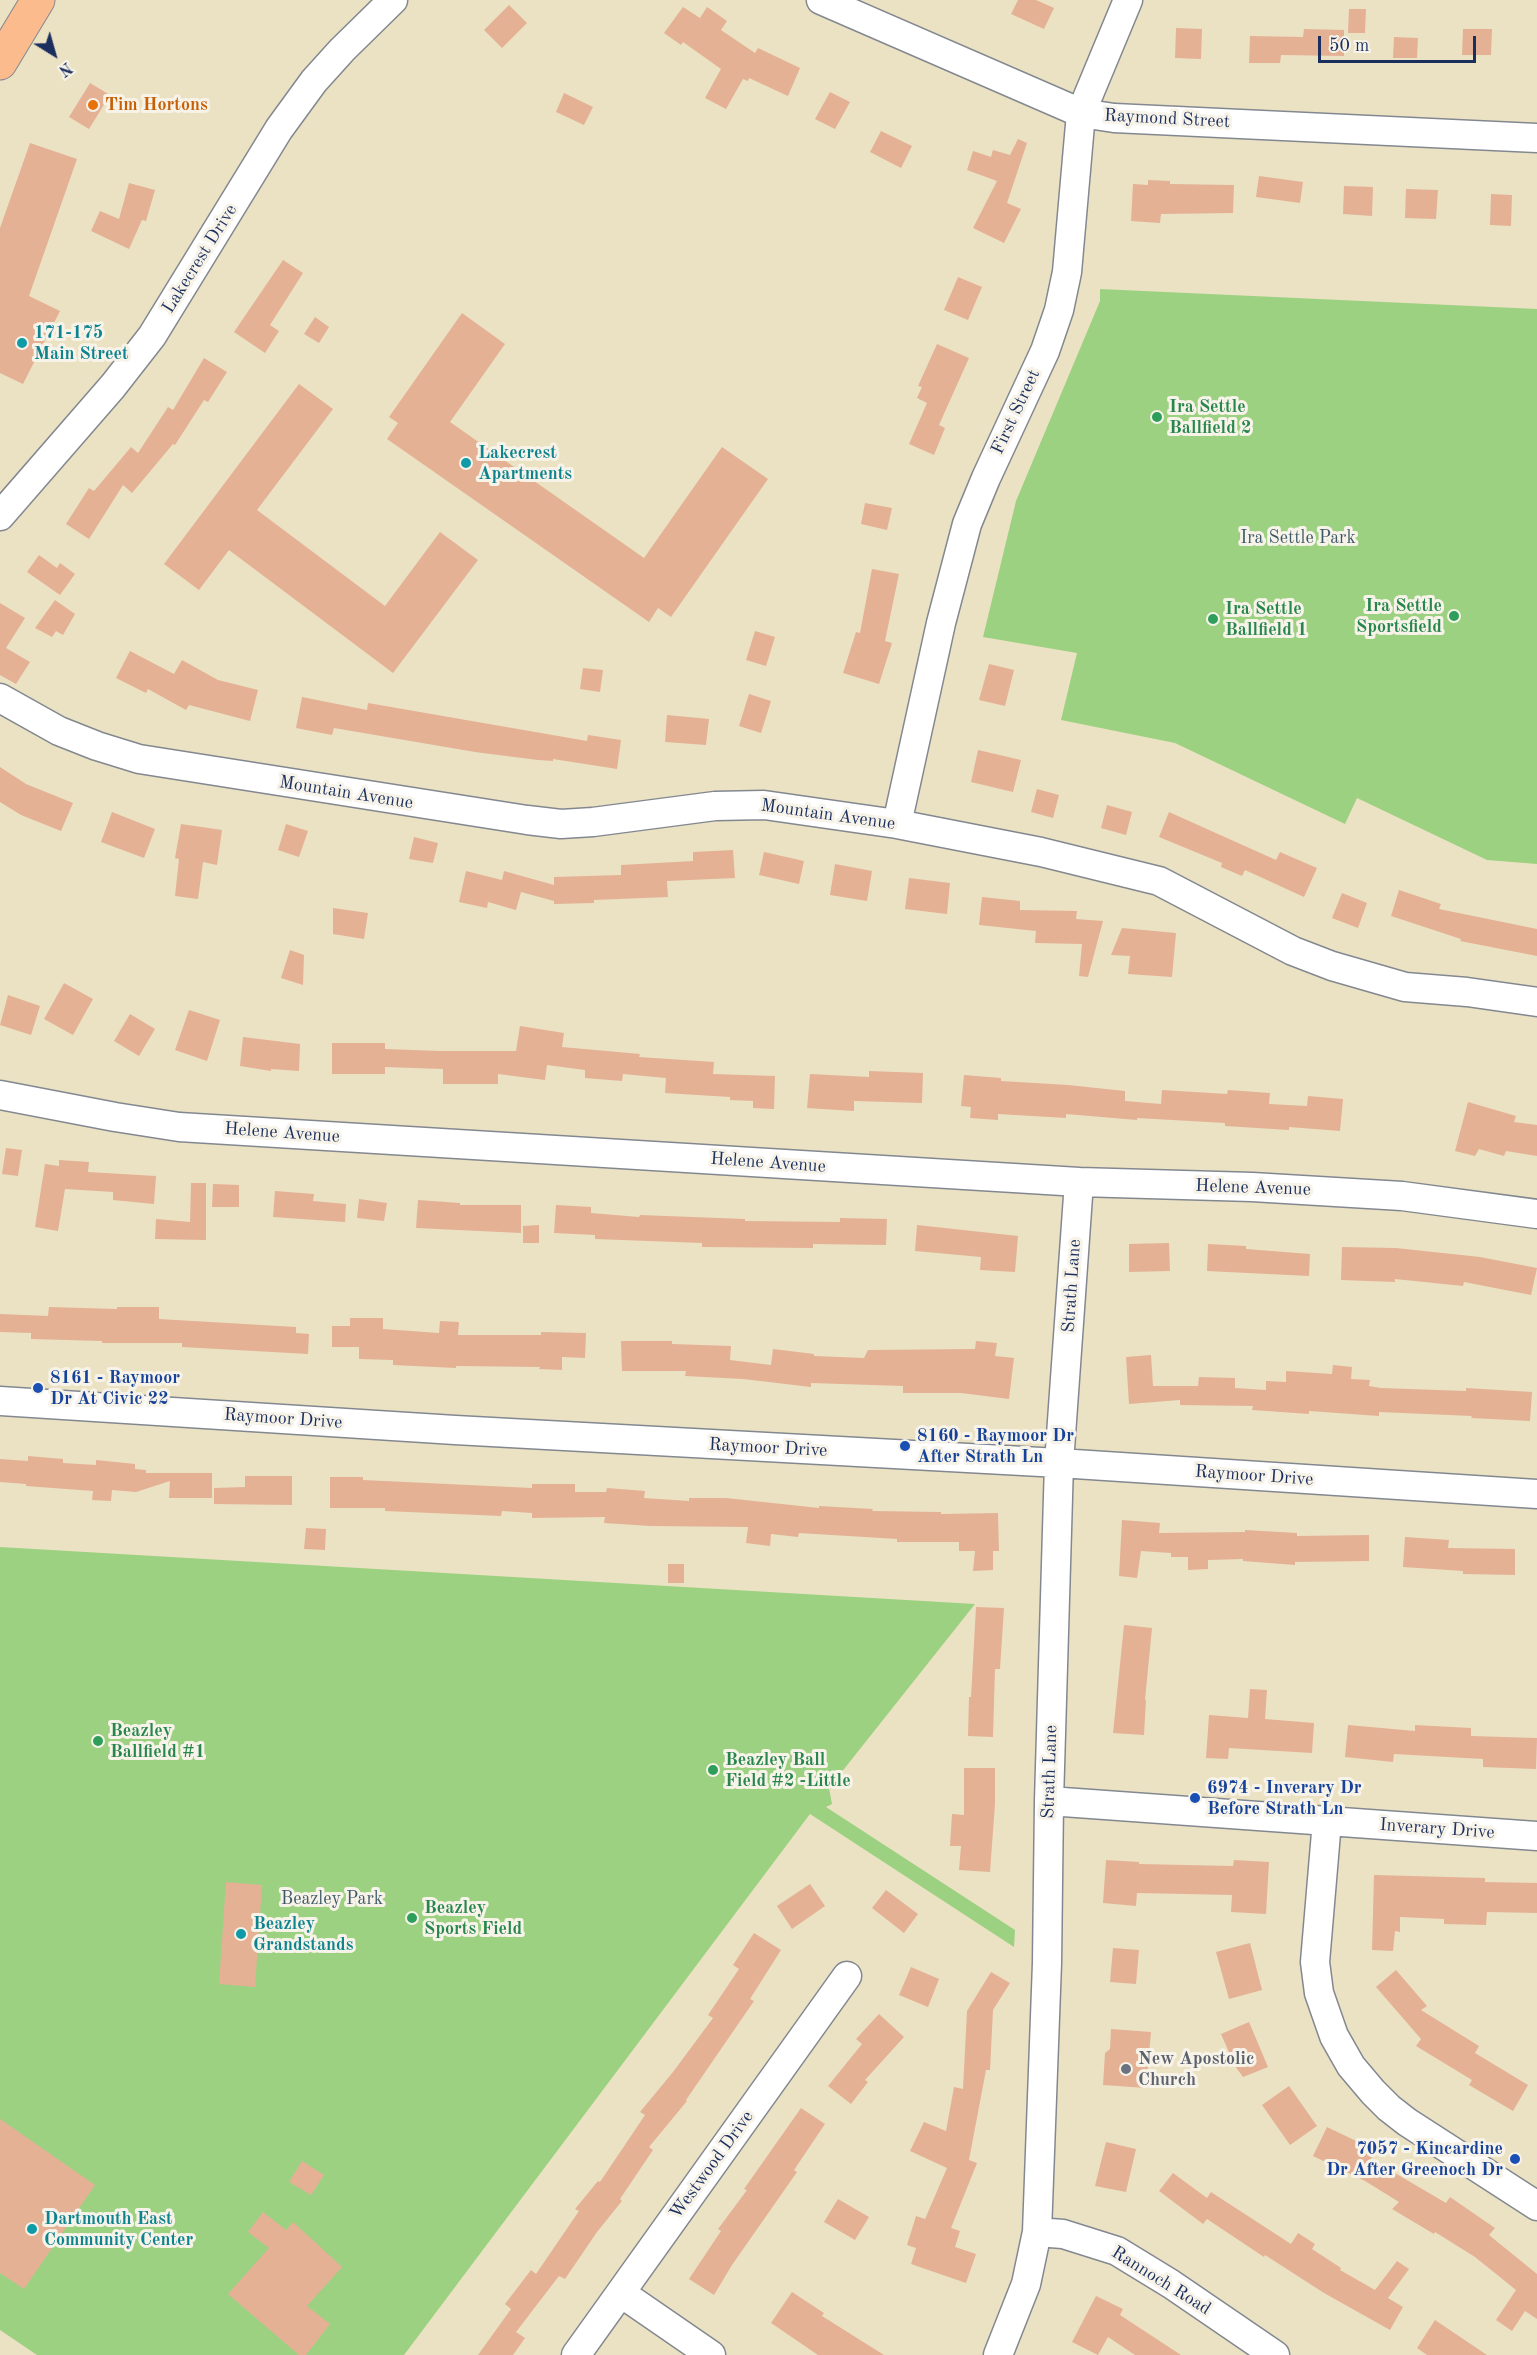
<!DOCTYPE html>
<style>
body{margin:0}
#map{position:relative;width:1537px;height:2355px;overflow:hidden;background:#ebe2c3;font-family:"Old Standard TT",serif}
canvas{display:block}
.north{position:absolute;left:24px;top:24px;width:60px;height:60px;-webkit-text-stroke:4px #f7f3e8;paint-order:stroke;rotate:143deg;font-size:16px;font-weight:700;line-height:24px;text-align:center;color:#1b2f5e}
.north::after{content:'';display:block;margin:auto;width:21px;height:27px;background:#1b2f5e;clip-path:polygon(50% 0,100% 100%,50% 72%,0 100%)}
.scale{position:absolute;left:1318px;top:36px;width:158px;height:27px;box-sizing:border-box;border:3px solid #1b2f5e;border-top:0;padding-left:8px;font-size:18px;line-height:21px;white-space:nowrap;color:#1b2f5e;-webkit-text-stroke:4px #f7f3e8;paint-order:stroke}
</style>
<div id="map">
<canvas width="1537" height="2355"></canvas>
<div class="north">N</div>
<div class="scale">50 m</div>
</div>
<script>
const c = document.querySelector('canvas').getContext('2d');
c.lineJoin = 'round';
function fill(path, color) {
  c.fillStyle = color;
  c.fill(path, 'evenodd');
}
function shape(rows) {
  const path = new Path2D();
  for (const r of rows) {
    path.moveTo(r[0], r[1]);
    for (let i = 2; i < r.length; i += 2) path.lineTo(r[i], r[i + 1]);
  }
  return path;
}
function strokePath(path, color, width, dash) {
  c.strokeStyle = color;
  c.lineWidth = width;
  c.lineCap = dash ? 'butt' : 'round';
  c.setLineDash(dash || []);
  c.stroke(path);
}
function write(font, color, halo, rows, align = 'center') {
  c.font = font + ' "Old Standard TT",serif';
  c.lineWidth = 6;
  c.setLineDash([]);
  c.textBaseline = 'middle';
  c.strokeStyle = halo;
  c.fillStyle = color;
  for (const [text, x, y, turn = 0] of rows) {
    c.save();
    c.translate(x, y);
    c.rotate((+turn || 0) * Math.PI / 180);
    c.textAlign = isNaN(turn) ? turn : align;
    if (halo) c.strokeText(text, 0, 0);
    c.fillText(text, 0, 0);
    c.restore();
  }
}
fill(shape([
 [1100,289,1537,309,1537,864,1487,860,1357,798,1345,824,1175,743,1061,720,1077,653,983,637,1016,501,1100,301],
 [0,1547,975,1604,829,1788,832,1804,826,1807,1015,1930,1014,1947,810,1814,404,2355,37,2355,0,2330]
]), '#9dd182');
fill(shape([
 [1018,0,1036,0,1054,8,1044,29,1011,14],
 [509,5,527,23,502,48,484,30],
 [683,7,700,18,707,7,727,21,721,30,755,53,758,48,800,68,788,96,749,78,748,81,743,79,726,109,705,98,721,69,683,42,681,45,664,33],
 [1349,9,1366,9,1365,33,1348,33],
 [1176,28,1202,29,1201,59,1175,58],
 [1304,29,1344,30,1344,56,1281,55,1280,63,1249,63,1250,36,1303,37],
 [1463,29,1492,29,1491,55,1462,55],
 [1394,37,1418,38,1417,58,1393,58],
 [90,83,110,95,89,129,69,117],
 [830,92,850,102,835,129,815,119],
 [564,93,593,107,584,125,556,112],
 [881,131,912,146,901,168,870,152],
 [1018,139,1027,143,1007,203,1021,209,1004,243,973,228,997,181,967,170,973,151,991,157,993,150,1010,155],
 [30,143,77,159,29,296,60,311,23,384,0,373,0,228],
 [1259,176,1303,182,1300,203,1256,197],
 [1148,180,1170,181,1170,184,1234,185,1233,213,1161,214,1160,223,1131,221,1133,184,1148,185],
 [129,183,155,190,146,221,142,220,129,249,91,231,100,211,119,219],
 [1344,186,1373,187,1372,216,1343,214],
 [1406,189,1438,190,1436,219,1405,218],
 [1491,194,1512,195,1511,226,1490,225],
 [283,260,303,273,270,325,279,331,265,353,234,332],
 [958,277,982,287,968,320,944,310],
 [462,313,505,344,450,422,644,558,722,447,768,479,671,617,658,608,649,622,387,439,398,423,389,417],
 [315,317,329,327,319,343,304,334],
 [937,344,969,358,939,425,945,428,934,455,909,444,927,403,917,398,922,387,918,386],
 [204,358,227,372,208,402,204,400,175,445,173,444,132,493,123,485,89,539,66,524,89,488,94,491,131,447,138,453,168,407,173,410],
 [299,384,333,409,257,510,385,606,440,532,478,560,393,673,229,550,199,590,164,564],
 [865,503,892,508,887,530,861,524],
 [39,555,57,568,60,563,75,574,60,595,27,572],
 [872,569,899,574,885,641,892,643,879,684,843,673,856,632,860,633],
 [55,600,75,614,63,635,56,631,52,637,35,628],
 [0,603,25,618,6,648,30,662,16,684,0,675],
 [755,631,775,637,766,666,746,660],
 [130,651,174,674,182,660,218,680,258,690,250,721,189,705,186,710,148,689,146,693,116,678],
 [989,664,1014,670,1005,706,979,700],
 [583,668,603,670,600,692,580,689],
 [749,694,771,701,761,733,739,726],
 [302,697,367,710,368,703,587,741,588,735,621,740,617,769,553,759,553,761,538,760,475,752,334,728,332,735,296,728],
 [667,715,709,719,706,745,665,742],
 [978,750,1021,760,1013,792,971,782],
 [0,767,26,784,73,803,61,831,21,815,0,802],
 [1037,789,1059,795,1053,818,1031,812],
 [1107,805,1132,812,1126,835,1101,828],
 [112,812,155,829,144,858,101,842],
 [1169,812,1276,860,1280,852,1317,868,1304,897,1245,870,1242,876,1221,867,1222,863,1159,837],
 [181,824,222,830,217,865,203,862,198,899,175,896,179,859,175,858],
 [286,824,308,831,299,857,278,850],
 [414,837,438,843,433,863,409,859],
 [733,850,735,878,667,881,668,897,594,900,594,903,554,904,554,901,521,892,516,910,488,902,487,908,459,902,466,871,502,880,504,871,554,885,554,877,621,875,621,865,693,861,693,852],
 [764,852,804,861,799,884,759,875],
 [835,864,872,871,867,901,830,895],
 [909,878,950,883,947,914,905,909],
 [1399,890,1441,904,1439,909,1537,929,1537,956,1460,941,1461,939,1391,916],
 [1342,893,1367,903,1358,928,1332,918],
 [982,897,1020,901,1020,910,1077,911,1076,919,1103,921,1088,977,1079,976,1082,944,1035,943,1036,931,979,925],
 [333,908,368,913,364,939,333,934],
 [1122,928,1176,933,1172,977,1128,974,1130,956,1111,955],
 [290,950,304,955,303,985,281,978],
 [64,983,93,999,73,1035,44,1019],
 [8,995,40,1006,31,1035,0,1025],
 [189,1010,220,1020,207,1061,175,1050],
 [130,1014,155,1029,139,1056,114,1041],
 [520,1026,564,1033,562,1047,640,1054,639,1057,714,1062,713,1074,775,1076,774,1109,753,1108,753,1101,730,1100,730,1097,665,1093,666,1078,623,1074,622,1081,585,1078,585,1070,547,1065,545,1080,498,1074,498,1084,443,1084,443,1069,385,1067,385,1074,332,1074,332,1043,385,1043,385,1049,440,1051,516,1051],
 [243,1037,300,1044,299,1071,271,1069,271,1071,240,1066],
 [869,1071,923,1073,922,1103,854,1101,854,1111,807,1108,810,1074,869,1077],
 [964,1075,1001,1078,1001,1081,1068,1085,1125,1091,1125,1101,1161,1104,1162,1090,1227,1094,1228,1090,1270,1093,1269,1104,1307,1106,1308,1096,1343,1099,1340,1131,1289,1127,1289,1130,1225,1126,1225,1123,1137,1118,1137,1120,1066,1114,1066,1118,998,1114,998,1120,970,1118,971,1107,961,1106],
 [1468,1102,1516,1116,1514,1122,1537,1125,1537,1156,1506,1151,1504,1156,1479,1149,1475,1156,1455,1151],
 [6,1148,22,1150,18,1176,2,1174],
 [59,1160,89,1162,88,1172,156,1176,154,1204,113,1200,113,1192,65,1189,58,1231,35,1227,45,1164,59,1166],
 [191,1183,206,1183,206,1240,155,1239,156,1219,190,1222],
 [213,1184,239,1185,239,1207,212,1207],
 [275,1191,314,1194,313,1201,346,1204,345,1222,273,1217],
 [359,1199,387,1203,384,1221,357,1218],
 [418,1200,460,1203,460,1205,521,1205,521,1233,416,1228],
 [556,1205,591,1207,591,1213,639,1217,640,1215,745,1219,745,1221,840,1222,840,1218,887,1219,886,1245,813,1244,813,1248,702,1247,702,1243,595,1239,595,1235,554,1233],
 [539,1225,539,1243,523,1243,523,1226],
 [917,1225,1018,1236,1015,1272,980,1270,981,1257,915,1251],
 [1169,1243,1170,1271,1129,1272,1129,1244],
 [1208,1244,1246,1246,1246,1249,1310,1254,1309,1276,1207,1271],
 [1342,1247,1396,1248,1480,1257,1537,1268,1531,1295,1464,1282,1463,1286,1395,1279,1395,1282,1341,1280],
 [49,1307,117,1309,117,1307,159,1307,159,1319,296,1327,296,1333,309,1334,308,1354,182,1347,182,1343,102,1343,102,1341,31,1339,31,1333,0,1332,0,1314,48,1316],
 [350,1318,383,1318,383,1329,439,1333,440,1321,459,1322,458,1335,541,1335,541,1332,586,1333,585,1358,562,1357,562,1370,539,1369,540,1367,456,1366,456,1368,393,1365,393,1360,359,1359,359,1347,332,1347,332,1326,350,1326],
 [621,1341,672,1341,672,1344,731,1346,730,1360,771,1365,773,1349,814,1354,814,1356,864,1358,868,1350,975,1349,976,1341,997,1343,995,1356,1014,1358,1009,1399,961,1393,903,1393,903,1386,811,1383,811,1387,743,1379,685,1376,686,1371,622,1371],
 [1151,1355,1153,1386,1198,1386,1199,1377,1235,1378,1235,1388,1266,1390,1266,1381,1286,1382,1286,1371,1332,1374,1333,1365,1352,1367,1351,1379,1370,1380,1369,1386,1381,1388,1466,1391,1466,1388,1532,1392,1530,1421,1471,1418,1472,1416,1379,1412,1379,1416,1309,1411,1309,1414,1252,1410,1253,1406,1180,1405,1180,1400,1129,1404,1126,1357],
 [28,1456,63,1459,63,1463,96,1465,96,1460,135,1464,135,1469,146,1470,146,1473,212,1473,212,1498,169,1498,170,1481,136,1492,112,1490,111,1501,92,1500,93,1491,26,1486,26,1484,0,1482,0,1459,28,1461],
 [245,1476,292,1476,292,1505,214,1504,214,1488,245,1487],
 [330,1477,363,1477,363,1480,532,1488,532,1484,575,1484,575,1492,606,1492,607,1488,645,1491,644,1498,689,1501,689,1498,726,1498,819,1508,819,1506,873,1509,872,1511,941,1512,941,1514,998,1513,999,1551,993,1551,993,1570,973,1571,975,1551,959,1551,959,1542,897,1542,897,1539,799,1533,798,1537,771,1534,770,1546,746,1543,748,1527,650,1526,604,1523,605,1517,532,1518,532,1513,502,1511,501,1516,385,1511,385,1508,330,1508],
 [1122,1520,1160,1523,1159,1533,1245,1532,1245,1530,1297,1533,1297,1536,1369,1535,1369,1561,1295,1562,1295,1565,1243,1561,1243,1559,1208,1560,1208,1569,1188,1570,1188,1557,1171,1557,1171,1553,1141,1551,1137,1578,1119,1576],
 [306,1528,326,1529,325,1550,304,1549],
 [1405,1537,1449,1540,1448,1548,1515,1549,1515,1575,1463,1574,1463,1571,1403,1567],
 [668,1564,684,1564,684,1583,668,1583],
 [976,1607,1004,1608,1000,1669,995,1669,993,1737,968,1736,969,1697,971,1697],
 [1124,1625,1152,1628,1145,1700,1146,1700,1144,1735,1113,1733],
 [1250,1689,1267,1690,1265,1719,1314,1723,1312,1753,1229,1748,1228,1759,1206,1758,1209,1715,1248,1718],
 [1348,1725,1415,1731,1415,1725,1471,1728,1471,1736,1537,1738,1536,1769,1483,1767,1483,1759,1394,1754,1393,1762,1345,1757],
 [964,1768,995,1768,995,1804,990,1872,959,1870,961,1846,950,1846,952,1814,964,1815],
 [1106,1860,1139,1862,1139,1864,1233,1866,1234,1860,1269,1862,1266,1914,1231,1912,1232,1895,1137,1893,1136,1906,1103,1903],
 [1374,1875,1485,1878,1485,1882,1537,1883,1537,1913,1487,1912,1486,1925,1444,1924,1444,1919,1400,1917,1400,1932,1395,1931,1393,1951,1372,1950],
 [226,1882,262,1885,255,1987,219,1984],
 [810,1884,825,1906,792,1929,777,1906],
 [886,1890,918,1914,904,1933,872,1908],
 [754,1933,781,1950,750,1999,754,2001,686,2100,687,2101,649,2147,653,2150,620,2199,622,2201,597,2232,565,2279,559,2276,516,2332,525,2338,513,2355,478,2355,511,2309,505,2304,531,2270,536,2274,579,2211,575,2209,598,2181,600,2182,645,2115,640,2112,673,2072,713,2018,708,2015,739,1969,733,1965],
 [1250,1943,1262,1990,1229,1999,1216,1952],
 [1113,1948,1139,1950,1136,1984,1110,1982],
 [911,1967,939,1979,928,2007,899,1995],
 [1396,1970,1427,2006,1421,2010,1479,2046,1475,2053,1528,2085,1513,2111,1469,2085,1472,2080,1416,2046,1421,2039,1376,1987],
 [991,1972,1010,1983,993,2010,990,2070,986,2070,969,2160,977,2163,951,2228,960,2231,955,2247,976,2254,966,2283,911,2264,916,2248,907,2245,916,2216,925,2219,947,2168,910,2151,924,2122,946,2131,954,2087,963,2089,967,2011],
 [879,2014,904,2037,865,2080,868,2082,851,2104,828,2086,862,2044,856,2039],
 [1249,2022,1268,2067,1243,2077,1235,2066,1221,2034],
 [1111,2029,1151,2032,1146,2088,1103,2085,1105,2053,1110,2049],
 [1289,2086,1317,2126,1290,2145,1262,2105],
 [801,2108,825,2124,794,2170,797,2172,732,2265,714,2295,689,2279,721,2231,718,2229,747,2190,744,2189],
 [0,2119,95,2185,24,2289,0,2273],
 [1327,2127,1375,2150,1371,2159,1446,2203,1450,2197,1495,2228,1489,2235,1537,2274,1537,2319,1525,2311,1512,2331,1496,2320,1516,2290,1475,2257,1435,2232,1434,2234,1392,2209,1399,2202,1365,2181,1313,2156],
 [1106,2142,1136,2149,1126,2192,1095,2186],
 [302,2161,324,2175,311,2195,289,2182],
 [1173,2173,1207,2198,1211,2192,1291,2244,1298,2233,1315,2244,1312,2249,1341,2268,1340,2270,1375,2290,1397,2261,1409,2269,1388,2298,1403,2307,1390,2330,1324,2293,1265,2255,1264,2257,1207,2219,1203,2224,1159,2191],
 [838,2199,869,2217,855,2240,824,2222],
 [263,2212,286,2230,293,2222,342,2267,307,2306,330,2324,306,2355,299,2355,228,2294,269,2248,248,2232],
 [792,2292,824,2313,822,2316,884,2355,818,2355,771,2323],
 [1096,2296,1123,2309,1120,2315,1181,2355,1135,2355,1108,2337,1098,2355,1072,2342],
 [1435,2320,1487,2355,1427,2355,1417,2348]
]), '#e4b195');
const minor = shape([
 [821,0,1081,113,1114,118,1537,138],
 [0,516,113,386,152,336,279,129,314,81,342,50,393,0],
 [0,698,59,731,97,746,139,759,527,820,561,824,593,822,715,806,764,805,897,824,1041,852,1159,881,1293,951,1332,966,1405,987,1467,992,1537,1002],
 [897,824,941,623,967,524,986,478,1045,351,1059,310,1067,272,1081,113,1128,0],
 [0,1095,115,1117,179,1127,1079,1182,1252,1187,1402,1196,1537,1214],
 [0,1401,455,1430,1059,1463,1537,1494],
 [1049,1801,1537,1836],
 [1327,1821,1315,1962,1319,1993,1334,2036,1351,2066,1373,2092,1389,2108,1407,2122,1537,2206],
 [1037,2232,1063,2234,1117,2251,1171,2284,1275,2355],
 [621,2293,711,2355],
 [576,2355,847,1976],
 [998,2355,1026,2284,1037,2232,1047,1963,1049,1801,1059,1463,1079,1182]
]);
const major = shape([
 [0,63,38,0]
]);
strokePath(minor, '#838890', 31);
strokePath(major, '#838890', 35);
strokePath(minor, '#fff', 28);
strokePath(major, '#fbbb8d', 33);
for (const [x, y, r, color] of [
 [93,105,6,"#e8710a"],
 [22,343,6,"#0f9aa8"],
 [1157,417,6,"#2e9e5b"],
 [466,463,6,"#0f9aa8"],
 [1454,616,6,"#2e9e5b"],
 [1213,619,6,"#2e9e5b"],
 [38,1388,6,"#1a4fb4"],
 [905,1446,6,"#1a4fb4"],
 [98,1741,6,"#2e9e5b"],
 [713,1770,6,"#2e9e5b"],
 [1195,1798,6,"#1a4fb4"],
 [412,1918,6,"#2e9e5b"],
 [241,1934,6,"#0f9aa8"],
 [1126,2069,6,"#6b7280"],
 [1515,2159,6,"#1a4fb4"],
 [32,2229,6,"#0f9aa8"]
]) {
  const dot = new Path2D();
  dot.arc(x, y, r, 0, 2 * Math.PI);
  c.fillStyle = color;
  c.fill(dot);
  strokePath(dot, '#f7f3e8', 2);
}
write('bold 18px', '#c56008', '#f7f3e8', [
 ["Tim Hortons",105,105]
], 'left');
write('18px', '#1b2f5e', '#f7f3e8', [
 ["Raymond Street",1167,119,3],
 ["Lakecrest Drive",200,259,-58],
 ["First Street",1016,412,-65],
 ["Mountain Avenue",346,793,9],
 ["Mountain Avenue",828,815,8],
 ["Helene Avenue",282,1133,4],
 ["Helene Avenue",768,1163,4],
 ["Helene Avenue",1253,1188,2],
 ["Strath Lane",1072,1286,-86],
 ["Raymoor Drive",283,1419,4],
 ["Raymoor Drive",768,1448,3],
 ["Raymoor Drive",1254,1476,4],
 ["Strath Lane",1050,1772,-88],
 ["Inverary Drive",1437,1829,4],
 ["Westwood Drive",712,2165,-54],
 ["Rannoch Road",1161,2281,32]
]);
write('bold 18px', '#0d838f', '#f7f3e8', [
 ["171-175",34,333],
 ["Main Street",34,354],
 ["Lakecrest",478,453],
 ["Apartments",478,474],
 ["Beazley",253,1924],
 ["Grandstands",253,1945],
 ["Dartmouth East",44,2219],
 ["Community Center",44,2240]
], 'left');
write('bold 18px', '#27864d', '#f7f3e8', [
 ["Ira Settle",1169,407],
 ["Ballfield 2",1169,428],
 ["Ira Settle",1442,606,"right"],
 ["Sportsfield",1442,627,"right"],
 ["Ira Settle",1225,609],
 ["Ballfield 1",1225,630],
 ["Beazley",110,1731],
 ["Ballfield #1",110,1752],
 ["Beazley Ball",725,1760],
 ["Field #2 -Little",725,1781],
 ["Beazley",424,1908],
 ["Sports Field",424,1929]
], 'left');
write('18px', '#3c5867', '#f7f3e8', [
 ["Ira Settle Park",1298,538],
 ["Beazley Park",332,1899]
]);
write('bold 18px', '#164399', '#f7f3e8', [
 ["8161 - Raymoor",50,1378],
 ["Dr At Civic 22",50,1399],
 ["8160 - Raymoor Dr",917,1436],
 ["After Strath Ln",917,1457],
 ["6974 - Inverary Dr",1207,1788],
 ["Before Strath Ln",1207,1809],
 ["7057 - Kincardine",1503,2149,"right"],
 ["Dr After Greenoch Dr",1503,2170,"right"]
], 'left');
write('bold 18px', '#5b616d', '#f7f3e8', [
 ["New Apostolic",1138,2059],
 ["Church",1138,2080]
], 'left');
</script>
